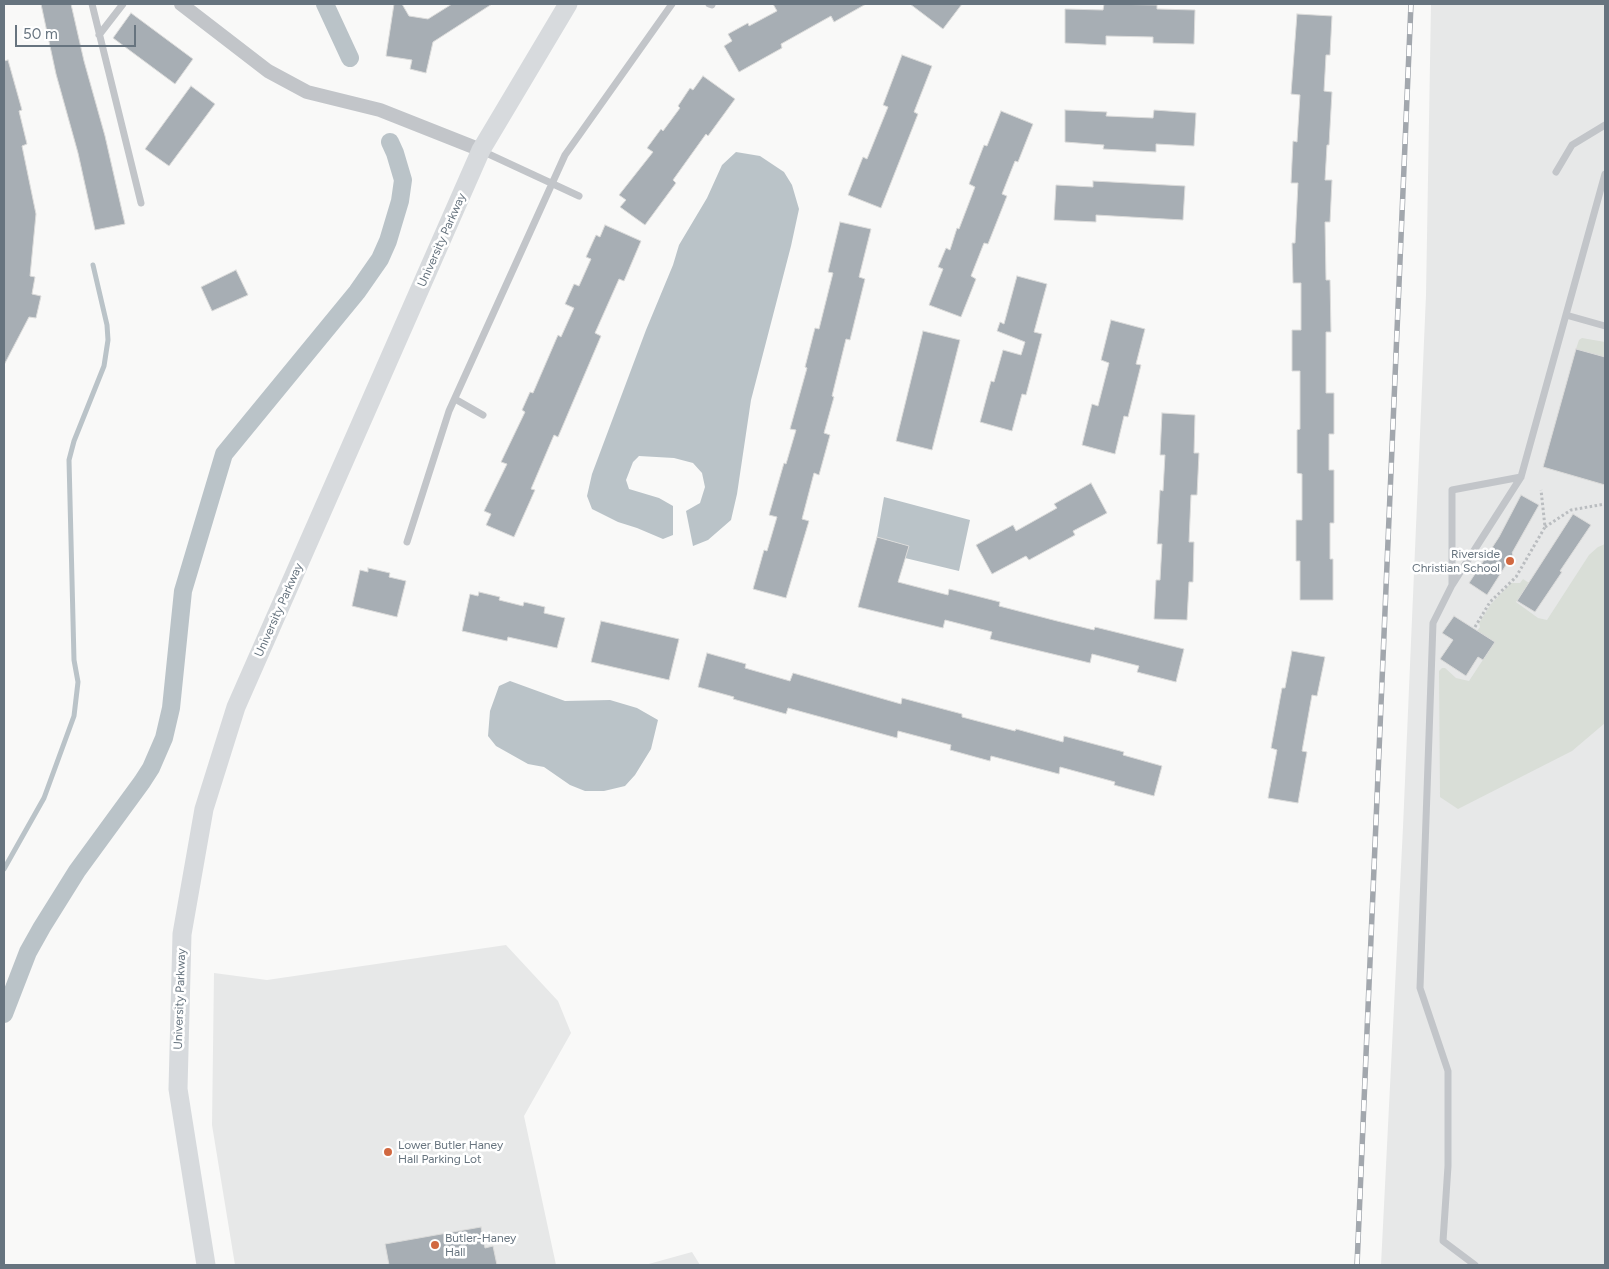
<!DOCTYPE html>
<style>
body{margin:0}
#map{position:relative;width:1609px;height:1269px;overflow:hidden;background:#f9f9f8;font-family:Figtree,sans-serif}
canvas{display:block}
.frame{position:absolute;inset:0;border:5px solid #67747f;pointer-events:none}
.scale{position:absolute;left:15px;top:25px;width:121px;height:22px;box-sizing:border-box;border:2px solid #67747f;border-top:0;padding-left:6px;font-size:15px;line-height:18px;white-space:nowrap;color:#67747f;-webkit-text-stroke:4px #fff;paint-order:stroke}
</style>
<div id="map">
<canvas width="1609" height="1269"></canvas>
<div class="frame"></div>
<div class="scale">50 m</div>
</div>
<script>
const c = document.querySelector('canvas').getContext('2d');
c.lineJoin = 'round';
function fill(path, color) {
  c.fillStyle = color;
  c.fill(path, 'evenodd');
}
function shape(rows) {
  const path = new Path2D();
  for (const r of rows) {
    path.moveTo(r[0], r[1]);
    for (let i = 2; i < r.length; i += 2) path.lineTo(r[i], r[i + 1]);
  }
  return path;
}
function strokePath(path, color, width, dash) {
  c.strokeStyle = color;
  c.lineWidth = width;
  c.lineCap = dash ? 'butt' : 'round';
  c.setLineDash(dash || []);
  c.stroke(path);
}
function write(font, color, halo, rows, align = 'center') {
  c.font = font + ' Figtree,sans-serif';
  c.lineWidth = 5;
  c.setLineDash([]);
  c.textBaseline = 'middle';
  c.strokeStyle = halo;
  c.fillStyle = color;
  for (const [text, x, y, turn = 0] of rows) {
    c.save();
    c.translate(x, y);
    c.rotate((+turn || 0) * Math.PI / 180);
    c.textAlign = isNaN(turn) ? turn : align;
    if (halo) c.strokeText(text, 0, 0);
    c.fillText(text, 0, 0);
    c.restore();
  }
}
fill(shape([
 [1431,4,1605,4,1605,1265,1381,1265,1403,827,1426,295],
 [506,945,558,1001,571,1033,524,1116,556,1265,235,1265,212,1125,214,973,267,980],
 [692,1252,700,1265,645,1265]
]), '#e7e8e8');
fill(shape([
 [1582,338,1605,342,1605,357,1576,349,1579,340],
 [1605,544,1605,723,1572,751,1458,809,1440,797,1439,671,1442,668,1445,668,1456,678,1469,681,1494,643,1477,631,1480,627,1479,623,1491,604,1511,583,1520,583,1523,579,1529,583,1516,602,1538,618,1547,620,1589,555,1598,547]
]), '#d9ded7');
fill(shape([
 [736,152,760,156,784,172,792,185,799,209,791,246,751,400,737,494,731,520,708,540,693,546,686,511,700,503,705,487,702,473,693,463,674,458,639,456,633,462,626,480,629,489,659,498,673,506,673,535,663,539,637,528,618,522,592,509,587,496,592,474,646,330,673,265,679,245,707,198,722,165],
 [884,497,970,520,959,571,905,558,908,546,877,537],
 [510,681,565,701,610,700,637,708,658,720,651,749,635,775,625,786,604,791,585,791,570,785,544,767,528,764,496,746,488,736,490,711,499,686]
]), '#bac3c8');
strokePath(shape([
 [4,869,44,798,74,716,78,682,74,660,69,460,74,441,104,366,108,340,107,325,93,265]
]), '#bac3c8', 5);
strokePath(shape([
 [325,4,350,58],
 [4,1014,28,952,42,927,77,871,142,782,151,768,164,738,171,708,183,591,224,454,357,292,380,259,388,241,400,201,403,180,395,153,390,142]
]), '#bac3c8', 18);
const building = shape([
 [41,4,71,4,84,61,105,136,125,224,95,230,78,153,56,74,41,4],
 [394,4,402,4,409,16,428,19,452,4,492,4,433,42,426,73,410,69,412,60,386,56,394,4],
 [773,4,866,4,834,22,831,16,781,44,782,48,739,72,724,46,732,41,728,34,748,23,749,26,777,11,773,4],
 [910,4,962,4,943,29,910,4],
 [1104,4,1157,5,1157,9,1195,10,1194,44,1153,43,1153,37,1106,36,1106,45,1065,43,1065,9,1103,10,1104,4],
 [131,13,193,59,175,84,113,38,131,13],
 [1297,14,1332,16,1330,55,1326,55,1324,91,1332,92,1329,145,1327,145,1325,180,1332,180,1330,222,1325,222,1326,280,1330,280,1331,332,1326,332,1326,393,1334,393,1334,434,1329,434,1329,470,1334,470,1334,523,1330,523,1330,559,1333,559,1333,600,1300,600,1300,561,1296,561,1296,520,1302,520,1302,474,1297,473,1297,430,1300,429,1300,371,1292,371,1292,330,1301,330,1301,283,1293,283,1292,243,1295,243,1298,183,1291,183,1293,141,1297,142,1300,95,1291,94,1297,14],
 [902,55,932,66,914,112,918,114,881,208,848,195,863,157,867,159,888,107,883,105,902,55],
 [8,60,22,110,19,111,27,144,22,146,36,214,30,276,35,277,32,294,41,296,36,318,29,317,4,365,4,61,8,60],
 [703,76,735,99,708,136,706,134,673,180,676,183,645,225,620,207,626,200,619,195,653,152,647,148,661,129,663,131,680,108,678,106,690,88,693,90,703,76],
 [191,86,215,104,169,166,145,149,191,86],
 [1065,110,1107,112,1106,116,1153,118,1154,110,1196,113,1194,146,1156,144,1156,152,1103,149,1104,145,1065,142,1065,110],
 [1001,111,1033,124,1018,162,1015,161,1002,194,1007,196,988,244,984,243,971,276,976,279,961,317,929,305,943,269,938,267,946,248,950,250,957,228,959,229,975,187,969,184,984,145,987,146,1001,111],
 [1093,181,1185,186,1183,220,1096,215,1096,222,1054,220,1056,185,1093,187,1093,181],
 [840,222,871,229,859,277,865,279,850,340,846,339,832,396,834,397,824,433,830,435,819,475,814,473,802,519,809,521,786,598,753,589,764,550,767,551,777,517,769,515,784,463,786,464,796,430,790,429,807,368,805,367,815,328,819,329,833,273,828,272,840,222],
 [605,225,641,241,624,281,619,279,595,333,601,336,558,437,554,435,531,489,535,490,514,537,486,525,491,514,484,511,507,464,501,462,525,412,522,410,530,392,533,393,558,335,561,337,574,308,565,304,574,284,579,286,591,259,586,257,596,235,600,237,605,225],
 [236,270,248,295,212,311,201,287,236,270],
 [1017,276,1047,284,1034,332,1042,334,1026,395,1022,394,1012,431,980,422,991,381,994,382,1003,350,1021,355,1025,342,997,331,1000,322,1004,324,1017,276],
 [1111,320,1145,329,1136,364,1141,365,1128,417,1124,416,1115,454,1082,445,1092,404,1098,406,1109,363,1101,360,1111,320],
 [923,331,960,340,932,450,896,441,923,331],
 [1576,349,1605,357,1605,485,1543,467,1576,349],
 [1162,413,1195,415,1194,453,1199,453,1197,495,1191,495,1189,542,1194,542,1193,582,1189,582,1187,620,1154,619,1156,580,1160,580,1162,544,1157,544,1160,490,1163,491,1165,455,1160,455,1162,413],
 [1091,483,1107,513,1073,531,1075,535,1029,560,1026,556,992,574,976,545,1013,525,1016,531,1057,508,1054,504,1091,483],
 [1521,495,1539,505,1512,553,1513,554,1487,595,1469,583,1499,537,1521,495],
 [1573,514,1591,525,1560,571,1562,572,1535,612,1517,601,1573,514],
 [877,537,909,546,898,582,948,595,949,589,1000,602,999,606,1057,621,1094,630,1095,627,1184,649,1176,682,1137,672,1139,666,1092,654,1090,663,990,639,992,632,945,620,943,628,858,607,877,537],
 [368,568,390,573,389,577,406,581,397,617,352,606,360,570,368,572,368,568],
 [479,592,500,597,499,600,523,606,524,602,545,607,544,613,565,618,557,648,508,637,507,641,462,631,470,594,478,596,479,592],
 [1454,616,1495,642,1483,660,1478,657,1466,676,1440,659,1453,640,1442,633,1454,616],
 [601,621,679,639,669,680,591,662,601,621],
 [1292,651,1325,657,1317,696,1312,695,1302,751,1307,752,1298,803,1268,798,1277,750,1271,748,1282,688,1285,688,1292,651],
 [707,653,746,664,745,668,790,681,793,673,901,704,902,698,962,714,962,717,1015,731,1016,729,1063,742,1064,736,1124,752,1123,755,1162,766,1154,796,1114,785,1115,782,1060,767,1059,774,991,756,990,761,950,750,951,745,898,731,897,738,788,708,786,714,733,699,734,697,698,687,707,653],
 [481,1227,485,1248,493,1246,497,1265,389,1265,385,1244,481,1227]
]);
fill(building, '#a7aeb4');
strokePath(building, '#dbdbda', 1);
strokePath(shape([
 [1545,527,1571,510,1605,504],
 [1475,627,1490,602,1516,577,1545,527,1541,490]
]), '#babdc0', 3, [2.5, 2.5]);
strokePath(shape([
 [92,4,141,203],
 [709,4,712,5],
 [99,35,123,4],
 [482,151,579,196],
 [1556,172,1572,145,1605,125],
 [1566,315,1605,326],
 [455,399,483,415],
 [407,542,449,411,565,155,672,4],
 [1452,584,1452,490,1521,477],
 [1475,1265,1443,1241,1448,1166,1448,1071,1420,988,1433,623,1452,585,1521,477,1605,174]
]), '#c2c5c9', 7);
strokePath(shape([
 [181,4,268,71,307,92,380,110,481,150]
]), '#c2c5c9', 14);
strokePath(shape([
 [206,1265,178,1089,182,934,204,809,236,707,481,150,568,4]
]), '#d7dadd', 19);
const rail = shape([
 [1357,1265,1411,4]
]);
strokePath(rail, '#a2a7ad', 5.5);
strokePath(rail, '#fff', 4, [11]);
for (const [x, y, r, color] of [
 [1510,561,5,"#d16840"],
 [388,1152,5,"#d16840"],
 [435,1245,5,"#d16840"]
]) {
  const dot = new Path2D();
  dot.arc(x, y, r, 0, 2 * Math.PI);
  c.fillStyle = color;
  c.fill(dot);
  strokePath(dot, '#fff', 2);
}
write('12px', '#67747f', '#fff', [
 ["University Parkway",442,240,-66],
 ["University Parkway",279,610,-66],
 ["University Parkway",180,999,-88]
]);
write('12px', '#67747f', '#fff', [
 ["Riverside",1500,554,"right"],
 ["Christian School",1500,568,"right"],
 ["Lower Butler Haney",398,1145],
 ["Hall Parking Lot",398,1159],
 ["Butler-Haney",445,1238],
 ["Hall",445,1252]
], 'left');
</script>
